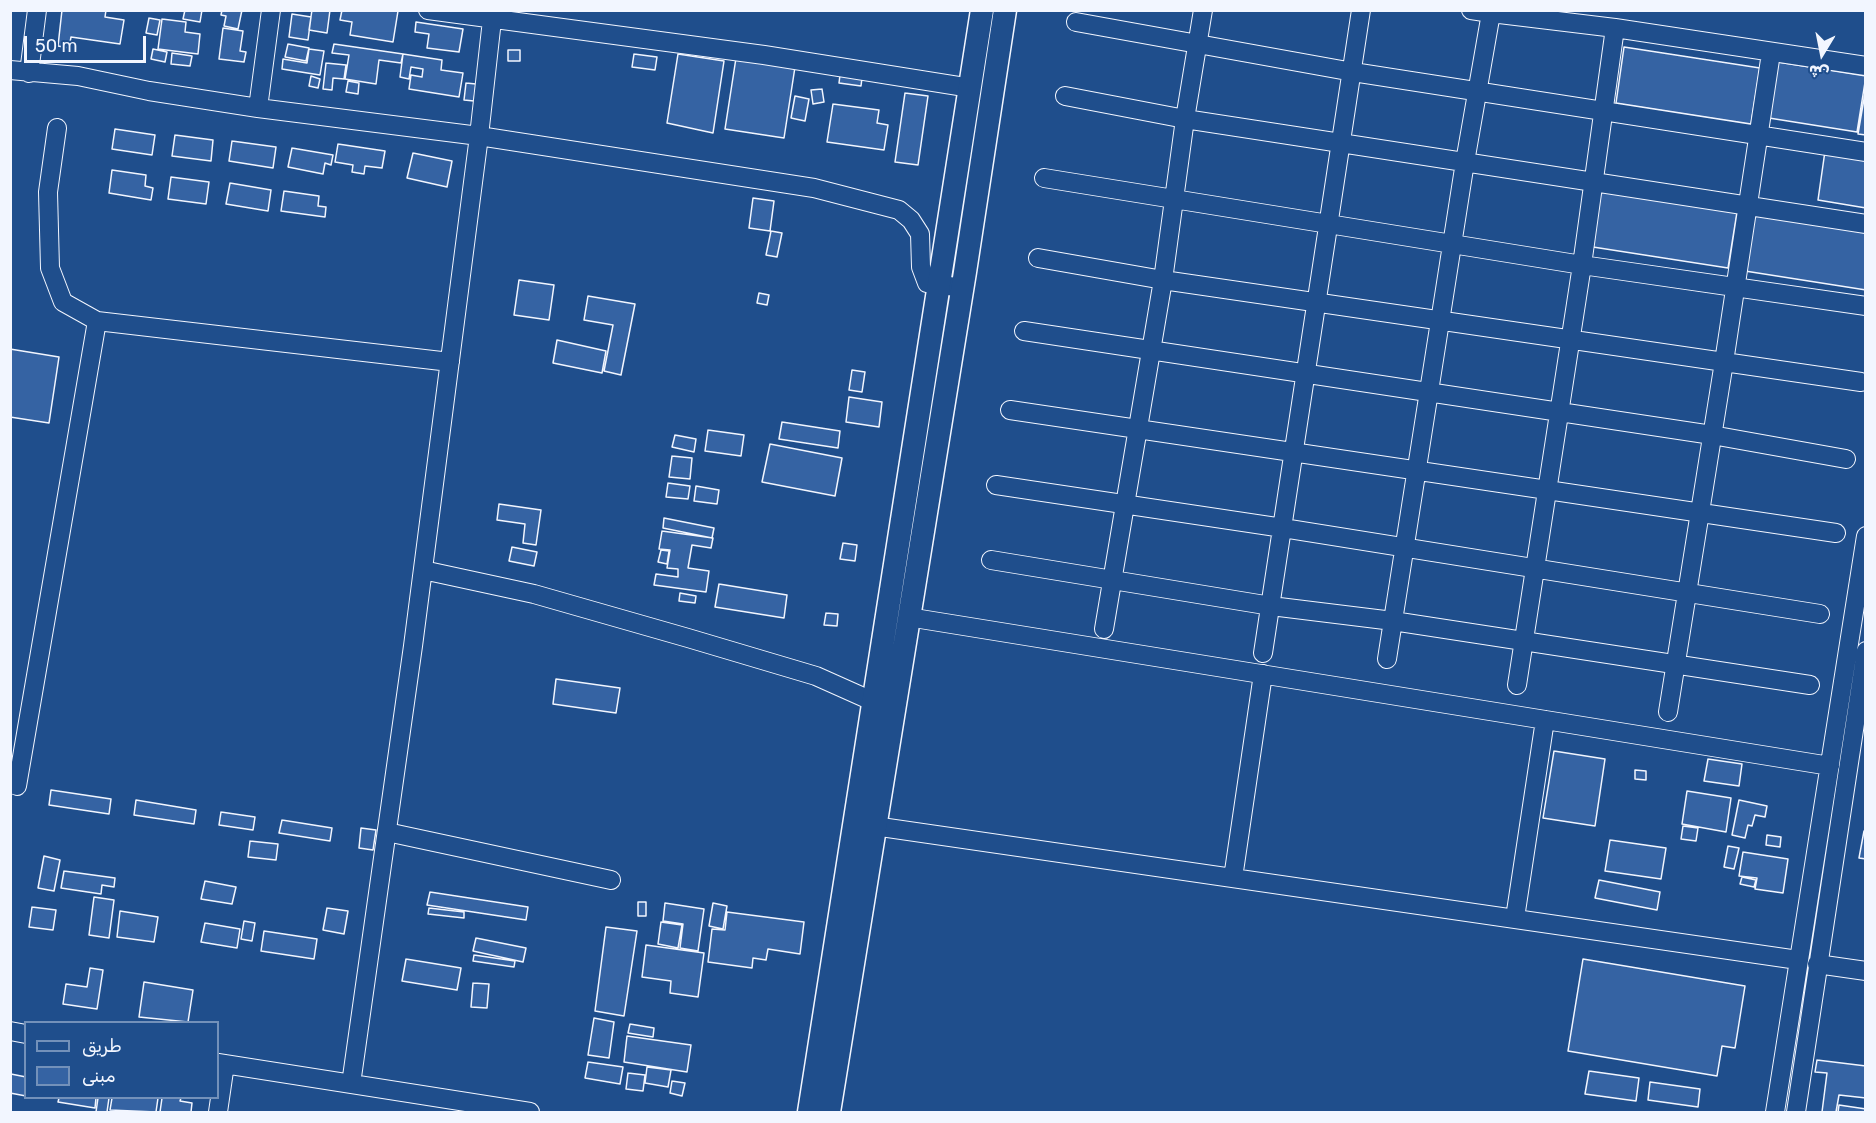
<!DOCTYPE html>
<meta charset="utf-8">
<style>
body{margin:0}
#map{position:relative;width:1876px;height:1123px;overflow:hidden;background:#1f4e8c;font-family:Rubik,"Noto Sans Arabic",sans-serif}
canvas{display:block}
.frame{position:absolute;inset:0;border:12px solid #f2f6ff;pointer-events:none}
.legend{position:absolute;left:24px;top:1021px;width:195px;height:78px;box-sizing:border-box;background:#1f4e8c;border:2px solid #7391ba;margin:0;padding:8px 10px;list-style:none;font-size:18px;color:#f2f6ff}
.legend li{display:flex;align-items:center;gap:12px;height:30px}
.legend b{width:30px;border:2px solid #7391ba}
.north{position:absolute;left:1792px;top:24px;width:60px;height:60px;-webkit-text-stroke:4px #1f4e8c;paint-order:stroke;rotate:190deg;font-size:16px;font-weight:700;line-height:24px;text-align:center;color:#f2f6ff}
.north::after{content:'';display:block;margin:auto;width:21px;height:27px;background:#f2f6ff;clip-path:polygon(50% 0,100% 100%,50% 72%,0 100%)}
.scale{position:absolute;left:24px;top:36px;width:122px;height:27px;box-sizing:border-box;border:3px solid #f2f6ff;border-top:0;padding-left:8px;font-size:18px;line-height:21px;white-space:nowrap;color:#f2f6ff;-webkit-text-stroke:4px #1f4e8c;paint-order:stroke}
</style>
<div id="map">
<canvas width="1876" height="1123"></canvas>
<div class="frame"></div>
<ul class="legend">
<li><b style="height:8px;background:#1f4e8c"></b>طريق</li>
<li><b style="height:16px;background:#3563a3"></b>مبنى</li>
</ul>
<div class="north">ش</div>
<div class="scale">50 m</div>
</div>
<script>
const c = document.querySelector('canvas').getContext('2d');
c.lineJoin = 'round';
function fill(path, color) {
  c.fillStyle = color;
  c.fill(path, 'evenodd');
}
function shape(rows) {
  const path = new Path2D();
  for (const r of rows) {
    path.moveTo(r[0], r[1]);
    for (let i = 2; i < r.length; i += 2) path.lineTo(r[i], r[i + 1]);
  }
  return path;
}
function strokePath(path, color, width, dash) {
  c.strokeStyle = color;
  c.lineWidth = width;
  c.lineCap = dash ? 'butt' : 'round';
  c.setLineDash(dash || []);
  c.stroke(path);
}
const building = shape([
 [62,10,106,10,105,17,124,20,120,44,71,37,69,48,58,46,62,10],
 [185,10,202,10,200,22,183,19,185,10],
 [222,10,242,10,238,29,224,26,226,16,221,15,222,10],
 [312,10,330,10,327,33,309,30,312,10],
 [342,10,398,11,393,42,350,35,352,22,340,20,342,10],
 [292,14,311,17,308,40,289,37,292,14],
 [149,18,160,20,157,35,146,33,149,18],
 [162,19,186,22,185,32,200,34,198,54,158,49,162,19],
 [416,22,463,29,459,52,427,48,429,34,415,32,416,22],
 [223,28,243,31,240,51,246,52,244,62,219,59,223,28],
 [288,44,309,48,306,61,285,57,288,44],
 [334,44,403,54,401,63,379,60,376,84,345,79,349,55,332,53,334,44],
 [1624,47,1760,68,1751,124,1616,103,1624,47],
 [153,49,167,52,165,62,151,59,153,49],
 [309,49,324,51,320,75,282,69,283,59,307,63,309,49],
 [508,50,520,50,520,61,508,61,508,50],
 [172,53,192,56,190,66,171,64,172,53],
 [403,54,442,60,441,70,463,73,459,97,409,89,411,75,422,77,423,69,411,67,409,79,400,77,403,54],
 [634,54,657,57,655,70,632,67,634,54],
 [678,54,724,61,713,133,667,123,678,54],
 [736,58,795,67,784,138,725,129,736,58],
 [1778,62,1866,76,1857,132,1769,118,1778,62],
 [326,63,346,65,344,79,333,78,332,90,323,89,326,63],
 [840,75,862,78,861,86,839,83,840,75],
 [311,76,320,79,318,88,309,86,311,76],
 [348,81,359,83,358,94,346,92,348,81],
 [466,83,476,84,474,101,464,100,466,83],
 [1866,87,1866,135,1858,134,1866,87],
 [822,89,824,102,813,104,811,90,822,89],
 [905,93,928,96,918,165,895,162,905,93],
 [795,96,809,99,805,121,791,118,795,96],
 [833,104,879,110,877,123,888,125,884,150,827,142,833,104],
 [115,129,155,135,152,155,112,149,115,129],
 [175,135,213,140,211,161,172,156,175,135],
 [232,141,276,147,273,168,229,161,232,141],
 [338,144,385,151,382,168,365,166,364,174,352,172,353,165,335,162,338,144],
 [1826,144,1866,150,1866,208,1818,200,1826,144],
 [292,148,333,155,331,165,325,163,323,174,288,167,292,148],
 [413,153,452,161,447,187,407,178,413,153],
 [112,170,146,175,145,186,153,188,151,200,109,193,112,170],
 [171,177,209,182,206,204,168,199,171,177],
 [230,183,271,190,268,211,226,204,230,183],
 [284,191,319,196,318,206,326,207,325,217,281,211,284,191],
 [1601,191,1737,212,1728,268,1593,247,1601,191],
 [753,198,774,201,770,231,749,228,753,198],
 [1754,214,1866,232,1866,290,1745,271,1754,214],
 [771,231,782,233,777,257,766,255,771,231],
 [519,280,554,285,549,320,514,315,519,280],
 [759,293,769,295,767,305,757,303,759,293],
 [588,296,635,304,621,375,604,371,613,325,584,320,588,296],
 [557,340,606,351,602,373,553,363,557,340],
 [10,349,59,357,49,423,10,417,10,349],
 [852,370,865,372,862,392,849,390,852,370],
 [849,397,882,402,879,427,846,422,849,397],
 [782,422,840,431,838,448,779,439,782,422],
 [708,430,744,435,741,456,705,451,708,430],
 [675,435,696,439,694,452,672,447,675,435],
 [770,444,842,458,835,496,762,482,770,444],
 [672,456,692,458,690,479,669,477,672,456],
 [668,483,690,486,688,499,666,497,668,483],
 [696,486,719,490,717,504,694,501,696,486],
 [499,504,541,510,536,545,523,543,525,524,497,520,499,504],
 [664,518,714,528,712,538,663,528,664,518],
 [662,531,713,538,711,548,692,545,688,568,709,571,706,592,654,585,656,574,678,577,678,569,667,568,670,550,659,549,662,531],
 [843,543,857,545,855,561,840,559,843,543],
 [512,547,537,552,534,566,509,561,512,547],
 [661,550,669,551,667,564,658,562,661,550],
 [719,584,787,595,784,618,715,607,719,584],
 [680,593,696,596,695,603,679,601,680,593],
 [826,613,838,614,837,626,824,625,826,613],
 [556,679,620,688,616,713,553,704,556,679],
 [1554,751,1605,759,1595,826,1543,818,1554,751],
 [1708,759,1742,764,1739,786,1704,781,1708,759],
 [1635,770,1646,771,1646,780,1635,779,1635,770],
 [51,790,111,799,109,814,49,805,51,790],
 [1687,791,1731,798,1726,832,1682,824,1687,791],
 [136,800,196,810,194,824,134,815,136,800],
 [1739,800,1767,806,1765,817,1755,815,1752,826,1748,825,1745,838,1732,835,1739,800],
 [221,812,255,817,253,830,219,825,221,812],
 [282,820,332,828,330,841,279,833,282,820],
 [1683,826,1698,828,1696,841,1681,839,1683,826],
 [361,828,376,830,373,850,359,848,361,828],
 [1864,831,1866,831,1866,859,1859,858,1864,831],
 [1767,835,1781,837,1780,847,1766,845,1767,835],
 [1610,840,1666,848,1661,879,1605,871,1610,840],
 [250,841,278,844,276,860,248,857,250,841],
 [1728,846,1739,848,1734,869,1724,867,1728,846],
 [1743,852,1788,859,1783,893,1755,889,1757,878,1739,876,1743,852],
 [44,856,60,860,54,891,38,888,44,856],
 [64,871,115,878,114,887,102,885,101,894,61,888,64,871],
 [1742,877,1756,880,1754,887,1740,884,1742,877],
 [1599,880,1660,892,1657,910,1595,898,1599,880],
 [205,881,236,887,232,904,201,899,205,881],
 [430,892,528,907,526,920,427,905,430,892],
 [94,897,114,900,109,938,89,935,94,897],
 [638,902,646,902,646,916,638,916,638,902],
 [665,903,704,909,698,951,680,948,683,924,663,921,665,903],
 [713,903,727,906,723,929,709,926,713,903],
 [32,907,56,910,53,930,29,927,32,907],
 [327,908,348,911,344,934,323,930,327,908],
 [429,908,464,912,464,918,428,914,429,908],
 [120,911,158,917,154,942,117,937,120,911],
 [727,912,804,922,800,954,768,949,766,960,753,958,752,968,708,962,712,929,725,930,727,912],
 [244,921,255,923,252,941,241,939,244,921],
 [661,922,682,925,678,948,658,944,661,922],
 [205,923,240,929,237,948,201,942,205,923],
 [606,927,637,931,624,1016,595,1011,606,927],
 [264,931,317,939,314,959,261,951,264,931],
 [476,938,526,948,523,962,473,951,476,938],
 [646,945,704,953,698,997,670,993,671,981,642,977,646,945],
 [474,955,515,961,514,967,473,961,474,955],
 [406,959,461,968,457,990,402,981,406,959],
 [1583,959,1745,986,1735,1048,1722,1046,1717,1076,1568,1051,1583,959],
 [90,968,103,970,97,1009,63,1004,66,984,87,987,90,968],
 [144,982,193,990,188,1022,139,1017,144,982],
 [473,983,489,984,487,1008,471,1007,473,983],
 [594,1018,614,1022,609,1058,588,1055,594,1018],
 [630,1024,654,1028,653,1037,628,1033,630,1024],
 [627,1036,691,1045,687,1072,624,1062,627,1036],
 [1817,1060,1866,1066,1866,1098,1839,1095,1836,1112,1822,1112,1827,1073,1815,1072,1817,1060],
 [588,1062,623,1067,620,1084,585,1078,588,1062],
 [647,1067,671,1070,668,1087,645,1083,647,1067],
 [1589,1071,1639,1078,1636,1101,1585,1094,1589,1071],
 [628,1073,645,1075,643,1091,626,1089,628,1073],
 [11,1074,26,1077,26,1096,10,1093,11,1074],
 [672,1081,685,1083,682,1096,670,1093,672,1081],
 [1650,1082,1700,1089,1698,1107,1648,1100,1650,1082],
 [59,1098,96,1098,95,1108,58,1102,59,1098],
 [98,1098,109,1098,107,1112,96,1112,98,1098],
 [112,1098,158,1098,156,1112,110,1110,112,1098],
 [162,1098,181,1098,180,1101,192,1103,191,1112,160,1112,162,1098],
 [1839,1105,1866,1109,1866,1112,1838,1112,1839,1105]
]);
fill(building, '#3563a3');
strokePath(building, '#f2f6ff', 1.5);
const minor = shape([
 [428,10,764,55,971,88],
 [1471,10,1491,13],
 [1076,22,1353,72,1866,152],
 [10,70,78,76,149,91,258,108,479,136,814,188,899,210,911,220,920,234,921,267,927,283,963,288],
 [29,73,37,10],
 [1065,96,1185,119,1866,224],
 [258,108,271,10],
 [57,128,48,192,50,268,63,302,97,321,450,362],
 [1044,178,1582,265,1866,306],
 [1038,258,1163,280,1861,382],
 [1024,331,1712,435,1846,459],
 [1010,410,1836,533],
 [996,485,1283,528,1820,614],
 [991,560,1271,606,1393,621,1810,685],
 [423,570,534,594,688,638,816,676,872,701],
 [908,617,1830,766],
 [1104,629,1163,280,1185,119,1203,10],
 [1263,653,1361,10],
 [1387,659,1465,162,1491,13,1615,28,1866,66],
 [1517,685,1582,265,1615,28],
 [1668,712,1724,362,1771,53],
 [17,786,97,321],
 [874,826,1798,960],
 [387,832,611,880],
 [1233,878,1263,674],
 [1515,918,1545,720],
 [1817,964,1866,971],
 [10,1031,26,1034],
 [218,1063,530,1112],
 [351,1084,413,646,479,136,492,20],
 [218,1112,225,1064],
 [1775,1112,1866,536],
 [1796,1112,1866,651]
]);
const major = shape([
 [809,1112,982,10],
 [829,1112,965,272,1005,10]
]);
strokePath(minor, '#f2f6ff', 20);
strokePath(major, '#f2f6ff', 25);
strokePath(minor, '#1f4e8c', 18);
strokePath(major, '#1f4e8c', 22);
</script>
